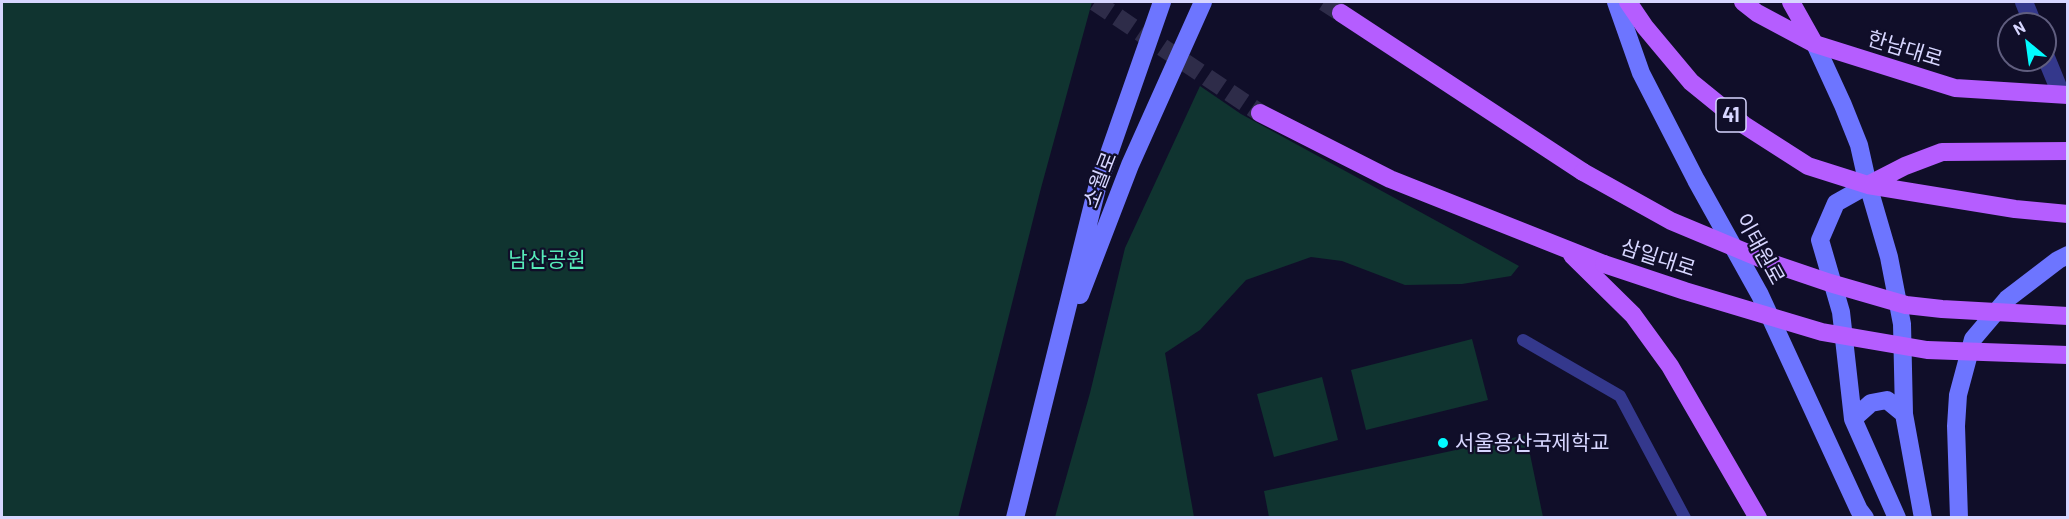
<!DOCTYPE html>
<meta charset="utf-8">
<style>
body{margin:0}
#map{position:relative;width:2069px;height:519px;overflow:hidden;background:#100e29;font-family:Barlow,sans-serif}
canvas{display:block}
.frame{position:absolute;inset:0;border:3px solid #d7d6ff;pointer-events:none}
.north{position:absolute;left:1997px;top:12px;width:60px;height:60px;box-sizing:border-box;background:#100e29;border:2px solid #605e7f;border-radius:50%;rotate:331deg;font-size:16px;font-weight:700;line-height:24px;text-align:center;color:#d7d6ff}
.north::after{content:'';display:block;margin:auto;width:21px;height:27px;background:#02fbff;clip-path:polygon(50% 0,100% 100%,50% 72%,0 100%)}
</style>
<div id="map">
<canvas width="2069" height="519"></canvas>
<div class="frame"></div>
<div class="north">N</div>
</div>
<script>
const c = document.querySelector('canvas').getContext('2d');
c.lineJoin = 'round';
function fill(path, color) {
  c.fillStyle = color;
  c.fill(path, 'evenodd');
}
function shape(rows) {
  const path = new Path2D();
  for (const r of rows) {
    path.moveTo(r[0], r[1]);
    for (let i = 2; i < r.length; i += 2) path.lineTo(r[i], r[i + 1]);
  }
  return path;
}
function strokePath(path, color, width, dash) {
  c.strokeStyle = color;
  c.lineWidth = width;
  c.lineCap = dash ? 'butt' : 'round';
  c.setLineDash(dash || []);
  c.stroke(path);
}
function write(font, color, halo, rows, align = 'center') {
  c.font = font + ' Barlow,"Noto Sans KR",sans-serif';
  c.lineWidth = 4.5;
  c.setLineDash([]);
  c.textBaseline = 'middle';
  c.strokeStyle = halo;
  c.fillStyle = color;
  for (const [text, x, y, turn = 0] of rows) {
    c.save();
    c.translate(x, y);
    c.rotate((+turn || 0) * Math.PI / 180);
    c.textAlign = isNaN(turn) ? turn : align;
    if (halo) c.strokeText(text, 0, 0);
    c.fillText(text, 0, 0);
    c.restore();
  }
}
fill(shape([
 [2,2,1092,2,1041,188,958,518,2,517],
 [1200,86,1241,114,1519,266,1511,276,1462,284,1405,285,1342,261,1311,257,1246,280,1200,330,1165,353,1194,517,1055,517,1090,393,1125,248],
 [1472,339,1488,400,1366,430,1351,370],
 [1322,377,1338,440,1274,457,1257,394],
 [1526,435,1543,517,1269,517,1264,491]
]), '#103430');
strokePath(shape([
 [1095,2,1260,113],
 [1324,2,1341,13]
]), '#2e2c49', 18, [18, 9]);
strokePath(shape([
 [1523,340,1620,396,1685,518]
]), '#34388c', 12);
strokePath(shape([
 [2024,2,2033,24],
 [2045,55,2061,94]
]), '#34388c', 18);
strokePath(shape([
 [1616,2,1641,73,1696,180,1760,295,1859,510,1865,518],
 [1815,44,1843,105,1859,145,1868,185,1889,257,1902,324,1904,414,1923,518],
 [1868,185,1836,203,1820,240,1841,312,1853,419,1897,518],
 [1080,295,1130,165,1203,2],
 [1853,419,1871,403,1887,400,1904,414],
 [1015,518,1097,188,1162,2],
 [1959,518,1956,426,1958,395,1973,339,2007,299,2058,260,2068,255]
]), '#6d75ff', 18);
strokePath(shape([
 [1628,2,1645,27,1691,82,1744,125,1808,166,1868,185,2015,209,2068,214],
 [1743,2,1757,13,1815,44,1955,88,2068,95],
 [1791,2,1814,43],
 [1341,13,1583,172],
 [1260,113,1390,179,1604,264],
 [1868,185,1905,166,1942,152,2068,151],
 [1572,255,1633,315,1670,366,1758,518]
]), '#b55dff', 18);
strokePath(shape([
 [1583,172,1671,221,1774,264,1830,283,1906,305,1942,309,2068,316],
 [1604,264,1685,291,1822,332,1927,350,2068,355]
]), '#b55dff', 18);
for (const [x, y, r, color] of [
 [1443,443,6,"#02fbff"]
]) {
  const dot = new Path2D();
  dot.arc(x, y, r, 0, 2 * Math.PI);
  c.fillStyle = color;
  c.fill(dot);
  strokePath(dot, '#100e29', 2);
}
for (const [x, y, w] of [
 [1731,115,30]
]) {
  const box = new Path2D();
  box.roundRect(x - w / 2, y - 17, w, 34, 4.5);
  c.fillStyle = '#100e29';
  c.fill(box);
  strokePath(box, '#d7d6ff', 1.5);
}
write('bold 20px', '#d7d6ff', null, [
 ["41",1731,115]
]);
write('21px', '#d7d6ff', '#100e29', [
 ["한남대로",1905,49,17],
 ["소월로",1100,180,-69],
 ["이태원로",1760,249,61],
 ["삼일대로",1658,258,18]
]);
write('21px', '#56ebb9', '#100e29', [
 ["남산공원",547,260]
]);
write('21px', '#d7d6ff', '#100e29', [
 ["서울용산국제학교",1455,443]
], 'left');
</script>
